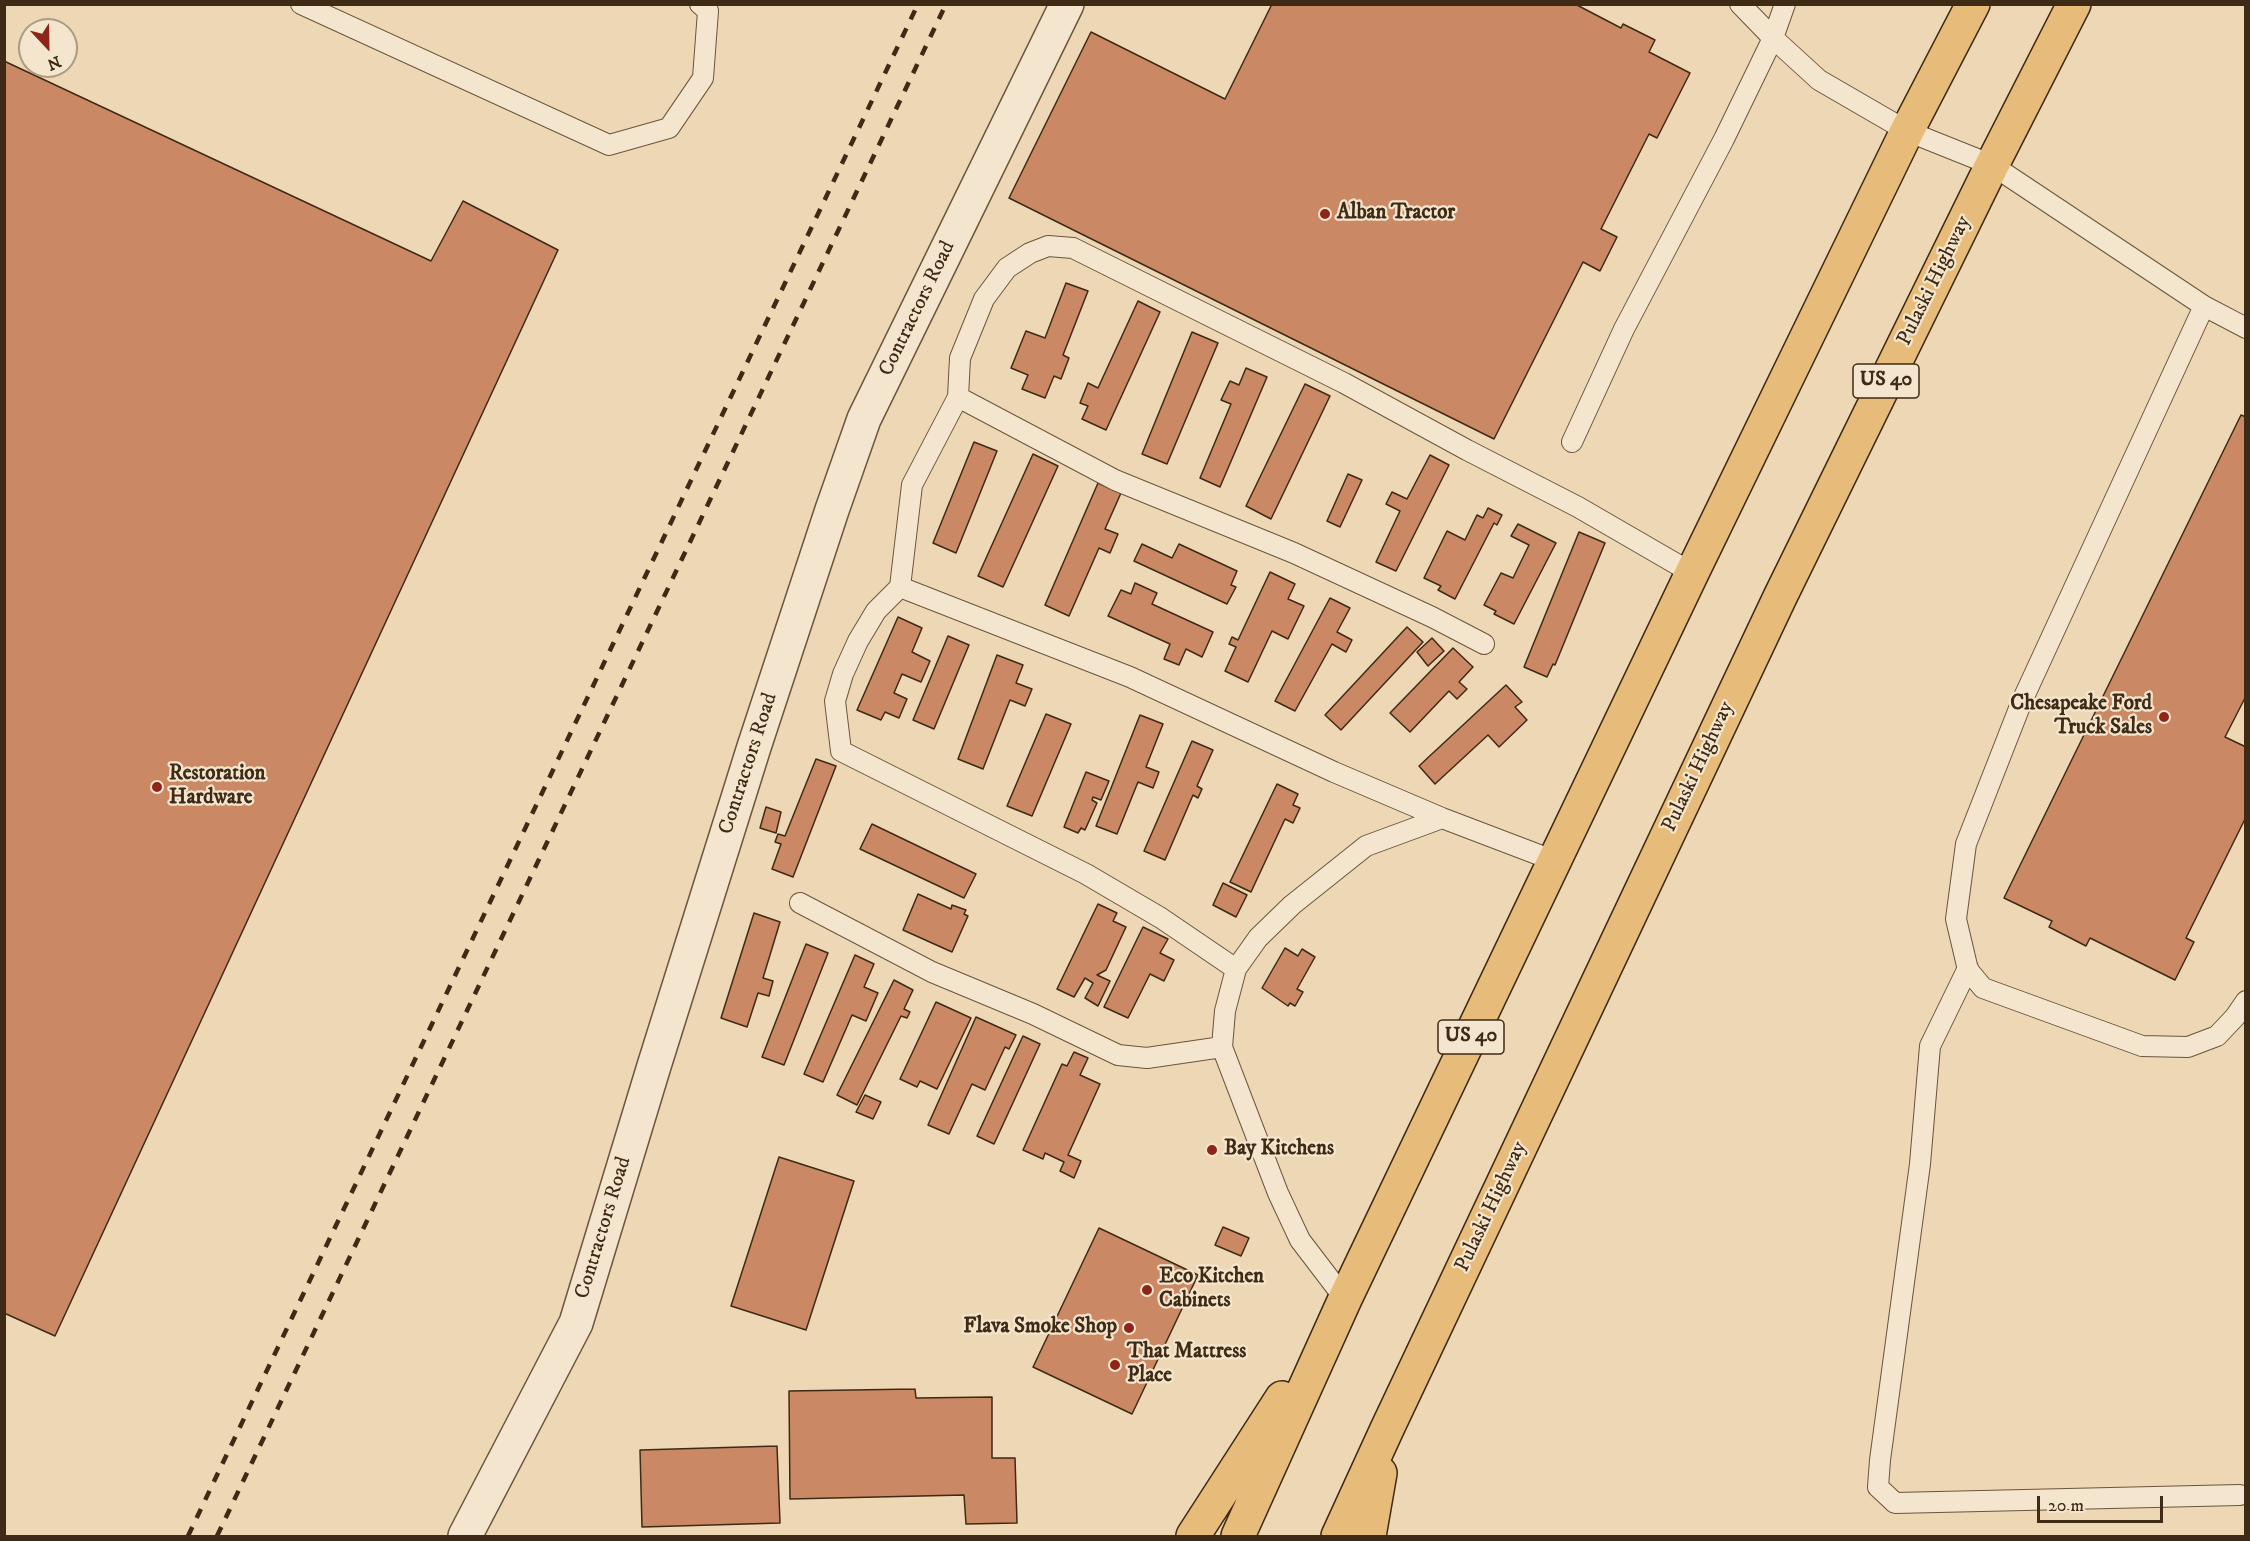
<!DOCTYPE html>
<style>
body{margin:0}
#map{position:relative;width:2250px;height:1541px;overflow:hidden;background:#eed7b4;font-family:"IM FELL DW Pica",serif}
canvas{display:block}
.frame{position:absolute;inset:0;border:6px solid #3e2a15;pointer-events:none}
.north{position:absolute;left:18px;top:18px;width:60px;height:60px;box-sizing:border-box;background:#f4e5ce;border:2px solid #ab9a84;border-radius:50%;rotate:158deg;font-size:16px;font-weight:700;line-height:24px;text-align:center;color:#3e2a15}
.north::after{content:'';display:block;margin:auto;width:21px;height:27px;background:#8f2418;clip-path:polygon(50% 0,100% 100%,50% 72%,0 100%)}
.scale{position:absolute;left:2037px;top:1496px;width:126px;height:27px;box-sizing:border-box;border:3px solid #3e2a15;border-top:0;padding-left:8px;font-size:18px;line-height:21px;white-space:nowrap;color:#3e2a15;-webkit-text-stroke:4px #f4e5ce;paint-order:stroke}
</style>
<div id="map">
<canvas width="2250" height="1541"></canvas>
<div class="frame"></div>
<div class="north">N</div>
<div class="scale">20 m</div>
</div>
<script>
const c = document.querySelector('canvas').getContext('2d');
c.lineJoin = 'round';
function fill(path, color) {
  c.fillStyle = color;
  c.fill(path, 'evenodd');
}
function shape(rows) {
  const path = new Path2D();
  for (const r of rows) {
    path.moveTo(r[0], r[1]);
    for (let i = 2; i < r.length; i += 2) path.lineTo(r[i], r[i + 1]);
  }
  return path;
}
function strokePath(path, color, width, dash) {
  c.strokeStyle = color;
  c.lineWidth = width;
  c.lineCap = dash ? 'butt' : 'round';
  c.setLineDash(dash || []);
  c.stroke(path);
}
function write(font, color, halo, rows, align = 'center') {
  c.font = font + ' "IM FELL DW Pica",serif';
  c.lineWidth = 4.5;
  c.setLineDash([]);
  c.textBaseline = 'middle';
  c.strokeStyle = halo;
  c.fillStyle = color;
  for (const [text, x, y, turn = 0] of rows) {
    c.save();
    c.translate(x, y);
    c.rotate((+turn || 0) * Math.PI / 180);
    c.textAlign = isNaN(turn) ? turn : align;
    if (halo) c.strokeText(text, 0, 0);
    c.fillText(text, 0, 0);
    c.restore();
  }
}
const building = shape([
 [1272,4,1575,4,1621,28,1623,24,1655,40,1649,52,1690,73,1657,138,1649,134,1601,229,1617,237,1600,271,1583,262,1494,439,1009,198,1091,32,1225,99,1272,4],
 [4,61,431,261,463,201,558,250,55,1336,4,1313,4,61],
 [1066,283,1088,291,1063,355,1069,358,1061,379,1054,376,1045,398,1022,389,1028,375,1011,368,1026,331,1045,338,1066,283],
 [1138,301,1160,312,1106,430,1082,419,1088,406,1080,403,1088,383,1098,388,1138,301],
 [1192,332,1218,343,1167,464,1142,454,1192,332],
 [1246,368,1267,377,1220,487,1200,478,1231,404,1221,400,1230,381,1239,385,1246,368],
 [1305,384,1330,396,1271,519,1246,506,1305,384],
 [2241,415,2246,417,2246,696,2225,737,2246,747,2246,817,2186,938,2194,942,2175,980,2090,938,2086,946,2049,927,2052,921,2004,898,2241,415],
 [974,442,997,451,956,553,933,543,974,442],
 [1033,454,1058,466,1003,587,978,576,1033,454],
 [1430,455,1449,465,1396,571,1376,562,1400,511,1386,504,1392,492,1407,499,1430,455],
 [1348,474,1362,480,1340,527,1327,521,1348,474],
 [1098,483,1121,493,1105,529,1118,534,1110,553,1099,548,1069,616,1045,605,1098,483],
 [1488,508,1502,515,1497,525,1494,523,1455,599,1438,590,1441,586,1424,578,1447,531,1465,540,1477,515,1483,518,1488,508],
 [1518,524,1556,543,1514,624,1494,614,1496,611,1484,605,1501,573,1513,578,1529,545,1511,536,1518,524],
 [1579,532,1605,543,1555,665,1553,664,1547,677,1524,667,1579,532],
 [1142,544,1172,558,1179,544,1237,571,1231,585,1236,587,1227,604,1134,561,1142,544],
 [1270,572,1295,584,1288,599,1304,606,1288,639,1272,631,1248,682,1225,671,1236,647,1229,644,1232,637,1238,640,1270,572],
 [1135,583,1157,593,1152,604,1213,632,1202,657,1186,649,1179,665,1164,659,1170,644,1108,616,1121,590,1131,594,1135,583],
 [1330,598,1350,608,1337,632,1352,640,1346,652,1332,644,1295,711,1275,701,1330,598],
 [898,617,922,628,912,652,930,661,921,682,902,674,894,693,907,699,899,718,885,712,881,720,857,710,898,617],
 [1407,627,1423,642,1341,730,1325,715,1407,627],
 [948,636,969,645,934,729,913,720,948,636],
 [1432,638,1444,651,1428,666,1417,652,1432,638],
 [1453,648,1473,667,1459,682,1467,689,1457,699,1449,691,1410,732,1390,713,1453,648],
 [997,655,1023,665,1016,683,1032,689,1025,706,1010,700,983,769,958,759,997,655],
 [1506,685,1522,702,1515,707,1527,720,1499,747,1488,735,1435,784,1419,766,1506,685],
 [1046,714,1071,724,1032,816,1007,806,1046,714],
 [1140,715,1163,724,1146,767,1159,772,1153,788,1138,782,1117,834,1096,826,1140,715],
 [1192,741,1213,750,1197,786,1202,789,1198,798,1193,795,1165,860,1144,851,1192,741],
 [816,759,836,766,793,877,772,869,781,844,775,842,778,834,785,836,816,759],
 [1086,772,1109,781,1101,800,1093,797,1092,800,1097,803,1085,830,1081,828,1078,833,1064,827,1086,772],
 [1277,784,1298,794,1293,805,1300,808,1293,823,1285,819,1251,892,1230,882,1277,784],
 [766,807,781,812,776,833,760,828,766,807],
 [872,824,976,874,964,898,860,849,872,824],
 [1223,883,1247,895,1236,917,1213,905,1223,883],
 [918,894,951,909,952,905,966,910,964,914,968,916,952,952,903,930,918,894],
 [1098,904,1117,913,1113,921,1126,927,1106,970,1097,975,1110,981,1098,1006,1085,998,1093,983,1085,978,1074,997,1057,989,1098,904],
 [754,913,780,922,763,978,773,981,769,996,758,993,747,1027,721,1018,754,913],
 [1143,927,1168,939,1160,953,1174,960,1164,981,1150,974,1128,1018,1104,1007,1143,927],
 [806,944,828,953,784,1065,762,1057,806,944],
 [1285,948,1298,956,1302,949,1315,957,1297,989,1303,992,1295,1006,1290,1003,1288,1006,1262,988,1285,948],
 [855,955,874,964,864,987,878,993,866,1021,852,1015,823,1082,804,1074,855,955],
 [894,980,913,990,904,1009,910,1012,907,1018,901,1016,857,1105,837,1095,894,980],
 [936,1002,971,1018,937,1089,920,1081,917,1087,900,1079,936,1002],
 [976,1017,1016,1035,1009,1049,1005,1047,985,1090,972,1084,949,1134,928,1125,976,1017],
 [1023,1036,1040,1044,994,1144,977,1136,1023,1036],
 [1074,1052,1088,1058,1080,1075,1100,1084,1068,1155,1081,1161,1074,1178,1060,1171,1064,1162,1045,1153,1043,1159,1023,1150,1062,1064,1067,1066,1074,1052],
 [865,1095,881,1102,873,1119,856,1112,865,1095],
 [779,1157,854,1181,806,1330,731,1306,779,1157],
 [1223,1227,1249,1238,1241,1256,1215,1245,1223,1227],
 [1099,1228,1198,1275,1132,1414,1033,1367,1099,1228],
 [915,1389,916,1398,992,1397,992,1458,1015,1458,1017,1523,966,1524,964,1495,790,1499,789,1391,915,1389],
 [777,1446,780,1523,642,1527,640,1450,777,1446]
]);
fill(building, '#cb8865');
strokePath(building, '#3e2a15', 1.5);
const lane = shape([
 [301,4,609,145,669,128,703,78,708,11,700,4],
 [1740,4,1773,38,1819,80,1907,131,1992,165,2204,306],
 [2246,328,2204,306,2022,701,1966,844,1956,919,1968,970,1983,988,2142,1046,2188,1047,2217,1036,2235,1017,2246,1001],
 [958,397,960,358,984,299,1007,268,1030,253,1048,246,1073,248,1344,383,1467,450,1578,507,1692,573],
 [1572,442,1624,329,1724,139,1773,38,1785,4],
 [900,587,1130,677,1334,772,1442,818],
 [800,903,932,972,1033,1014,1118,1055,1147,1058,1222,1047],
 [1968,968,1930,1046,1920,1164,1880,1460,1878,1487,1895,1503,2240,1495],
 [1236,969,1161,918,1086,874,841,751,835,701,843,674,858,641,876,611,900,587,912,485,958,397,1115,480,1294,553,1432,617,1484,644],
 [1345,1299,1300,1240,1278,1193,1222,1047,1225,1011,1236,969,1258,938,1292,905,1366,846,1442,818,1555,861]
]);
const street = shape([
 [465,1536,576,1323,654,1066,754,747,832,510,864,419,1067,4]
]);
const highway = shape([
 [1193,1536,1282,1398],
 [1238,1536,1345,1299,1692,573,1907,131,1973,4],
 [1338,1536,1387,1429,1780,597,1992,165,2074,4],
 [1369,1536,1380,1473]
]);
strokePath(lane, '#6a553d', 22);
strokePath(street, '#6a553d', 36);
strokePath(highway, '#3e2a15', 36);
strokePath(lane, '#f4e5ce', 20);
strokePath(street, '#f4e5ce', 33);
strokePath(highway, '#e7bc7a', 33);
strokePath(shape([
 [188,1536,918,4],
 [217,1536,946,4]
]), '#3e2a15', 4.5, [10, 10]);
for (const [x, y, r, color] of [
 [1325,214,6,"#8f2418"],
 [2164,717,6,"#8f2418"],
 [157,787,6,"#8f2418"],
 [1212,1150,6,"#8f2418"],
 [1147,1290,6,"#8f2418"],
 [1129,1328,6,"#8f2418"],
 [1115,1365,6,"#8f2418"]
]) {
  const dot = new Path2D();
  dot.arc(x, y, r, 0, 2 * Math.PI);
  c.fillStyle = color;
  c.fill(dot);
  strokePath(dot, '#f4e5ce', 2);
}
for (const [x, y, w] of [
 [1886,381,66],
 [1471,1037,66]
]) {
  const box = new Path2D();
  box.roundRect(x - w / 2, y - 17, w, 34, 4.5);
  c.fillStyle = '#f4e5ce';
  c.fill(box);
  strokePath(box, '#3e2a15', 1.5);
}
write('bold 20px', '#3e2a15', null, [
 ["US 40",1886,381],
 ["US 40",1471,1037]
]);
write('bold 21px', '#3e2a15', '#f4e5ce', [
 ["Alban Tractor",1337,214],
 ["Chesapeake Ford",2152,705,"right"],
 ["Truck Sales",2152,729,"right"],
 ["Restoration",169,775],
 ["Hardware",169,799],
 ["Bay Kitchens",1224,1150],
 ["Eco Kitchen",1159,1278],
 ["Cabinets",1159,1302],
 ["Flava Smoke Shop",1117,1328,"right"],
 ["That Mattress",1127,1353],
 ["Place",1127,1377]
], 'left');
write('21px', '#3e2a15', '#f4e5ce', [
 ["Pulaski Highway",1935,281,-64],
 ["Contractors Road",918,309,-64],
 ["Contractors Road",749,764,-72],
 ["Pulaski Highway",1699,767,-65],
 ["Pulaski Highway",1492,1207,-65],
 ["Contractors Road",604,1228,-73]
]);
</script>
